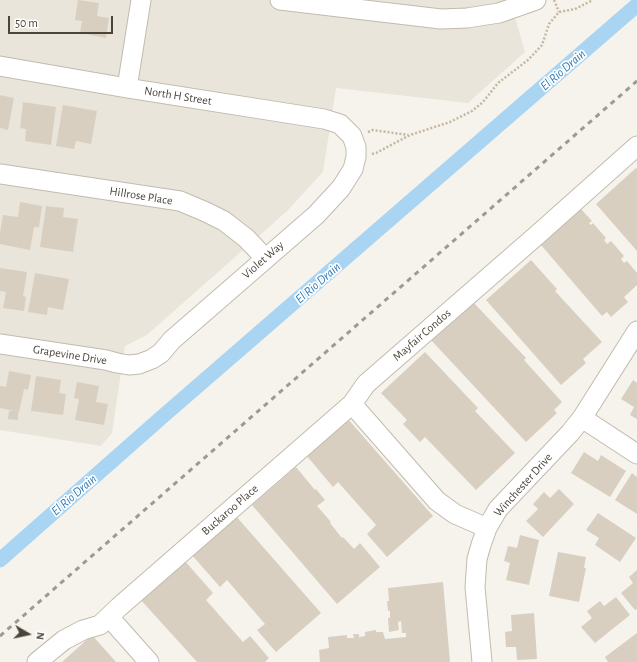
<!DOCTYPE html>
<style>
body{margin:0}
#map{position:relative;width:637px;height:662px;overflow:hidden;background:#f6f3ec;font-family:"Alegreya Sans",sans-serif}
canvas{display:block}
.north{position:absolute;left:8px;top:614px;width:40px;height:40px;-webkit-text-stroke:3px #fff;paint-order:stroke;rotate:99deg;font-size:11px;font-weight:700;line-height:16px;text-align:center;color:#4b4439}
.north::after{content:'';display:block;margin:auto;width:14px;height:18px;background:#4b4439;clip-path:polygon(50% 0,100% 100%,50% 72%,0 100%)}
.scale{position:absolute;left:8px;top:16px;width:105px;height:18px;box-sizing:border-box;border:2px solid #4b4439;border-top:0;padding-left:5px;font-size:12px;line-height:14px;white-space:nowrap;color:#4b4439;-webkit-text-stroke:3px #fff;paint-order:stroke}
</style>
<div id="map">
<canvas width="637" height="662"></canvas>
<div class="north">N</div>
<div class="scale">50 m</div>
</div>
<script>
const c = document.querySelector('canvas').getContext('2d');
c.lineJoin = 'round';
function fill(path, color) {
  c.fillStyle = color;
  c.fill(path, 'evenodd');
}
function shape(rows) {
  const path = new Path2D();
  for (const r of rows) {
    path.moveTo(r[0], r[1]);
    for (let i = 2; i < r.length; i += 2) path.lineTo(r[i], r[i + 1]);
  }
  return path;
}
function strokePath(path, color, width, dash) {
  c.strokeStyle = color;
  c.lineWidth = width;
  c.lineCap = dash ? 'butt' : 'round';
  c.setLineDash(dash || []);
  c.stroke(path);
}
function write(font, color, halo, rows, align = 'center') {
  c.font = font + ' "Alegreya Sans",sans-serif';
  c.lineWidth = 3.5;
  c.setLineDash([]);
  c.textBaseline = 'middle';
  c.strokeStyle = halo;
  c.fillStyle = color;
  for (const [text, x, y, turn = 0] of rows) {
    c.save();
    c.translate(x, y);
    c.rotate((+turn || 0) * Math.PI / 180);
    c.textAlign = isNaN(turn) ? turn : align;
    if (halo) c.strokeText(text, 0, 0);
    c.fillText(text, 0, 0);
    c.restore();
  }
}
fill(shape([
 [0,0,510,0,525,52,468,103,336,88,323,172,287,211,147,335,125,346,112,433,101,446,0,430]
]), '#eae5da');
strokePath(shape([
 [0,560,162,417,637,5]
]), '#a9d4f2', 15);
fill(shape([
 [78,0,99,3,97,16,109,18,106,38,80,33,82,21,75,20],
 [0,95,14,98,8,130,0,128],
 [23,102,56,107,51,145,25,141,26,129,20,128],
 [63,105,97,111,91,144,76,141,74,149,56,146],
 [636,168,637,169,637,251,596,204],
 [20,202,42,206,39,227,34,227,30,250,0,244,0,233,3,215,18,217],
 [46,206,64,208,63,217,78,219,73,252,40,247],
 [581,209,592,221,589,223,591,225,593,223,606,238,604,240,607,244,611,241,624,256,621,259,624,263,627,261,637,273,637,285,624,297,628,302,611,317,607,312,602,316,541,245],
 [531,260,557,289,555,291,602,342,583,359,586,363,561,385,486,300],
 [0,268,27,272,23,296,26,297,24,311,3,308,6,292,0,291],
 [35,273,69,279,63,310,48,307,47,315,28,312],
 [473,302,526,358,524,360,562,402,554,410,557,413,526,442,431,340],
 [425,352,478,408,475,411,515,453,476,490,425,437,420,442,403,424,407,420,381,393],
 [9,371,31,375,28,390,24,389,19,412,18,412,18,420,8,419,9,411,14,411,0,408,0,386,6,387],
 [36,376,61,380,59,393,66,394,63,415,31,411],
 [633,380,637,383,637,419,630,415,634,407,621,399],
 [77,382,99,386,96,402,108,404,104,425,75,420,79,399,74,398],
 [347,418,433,516,387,557,367,534,376,525,338,482,333,487,306,455],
 [584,452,598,461,601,455,626,471,610,497,571,473],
 [296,467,315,490,316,489,325,500,317,506,331,522,330,523,342,538,343,537,354,549,360,543,380,567,337,604,252,505],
 [632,473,637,477,637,514,615,500],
 [559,489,574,504,543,537,526,521,538,509,533,504,544,492,550,498],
 [598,513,636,538,620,562,595,545,599,538,586,530],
 [235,515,321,613,276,652,257,630,265,624,227,580,220,587,191,554],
 [520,535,539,540,529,585,506,580,510,563,504,561,508,546,517,548],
 [558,552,586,557,584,568,586,568,579,602,549,596],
 [184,560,213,593,206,600,243,642,250,636,269,658,265,662,197,662,140,599],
 [637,570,637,609,635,610,621,593,633,583,629,577],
 [443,582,450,662,320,662,319,650,329,648,328,637,347,635,347,638,354,638,353,634,359,634,359,637,365,636,365,632,376,630,376,632,383,632,385,639,406,637,406,633,402,633,401,621,398,622,399,630,389,632,388,618,390,618,390,611,388,611,387,601,389,601,388,588],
 [616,597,630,615,595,643,581,627,592,618,587,611,600,601,604,606],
 [534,613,537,659,517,660,516,647,506,647,505,632,512,631,511,615],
 [637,633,637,662,608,662,605,657],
 [92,635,116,662,62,662]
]), '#d8cfc1');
const minor = shape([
 [280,0,441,19,467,18,499,13,536,0],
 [0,66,127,88,324,119,340,124,352,136,356,147,356,157,353,169,341,188,316,215,172,340,161,353,152,359,139,364,129,365,117,363,106,360,0,344],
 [127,88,141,0],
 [0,174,180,201,206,212,224,221,246,238,265,258],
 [352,404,437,501,455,514,487,528],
 [582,418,637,454],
 [109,617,149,662],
 [37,662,64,640,83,630,100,625,119,607,352,404,366,384,536,236,637,146],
 [482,662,475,587,477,559,481,545,487,528,498,509,570,433,582,418,637,331]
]);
strokePath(minor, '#c2bbae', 21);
strokePath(shape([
 [554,0,559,12],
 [368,132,373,130,408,135],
 [372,154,376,153,410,135,450,122,472,111,483,102,498,83,528,60,542,45,549,24,559,12,575,9,593,0]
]), '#c4b79f', 2.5, [2, 2]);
strokePath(minor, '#fff', 19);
strokePath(shape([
 [0,636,637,81]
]), '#9a9a9a', 3, [5, 5]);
write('12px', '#4b4439', '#fff', [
 ["North H Street",178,96,9],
 ["Hillrose Place",141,196,9],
 ["Violet Way",263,260,-41],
 ["Mayfair Condos",422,335,-41],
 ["Grapevine Drive",70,355,9],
 ["Winchester Drive",523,485,-48],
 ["Buckaroo Place",230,510,-41]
]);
write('italic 13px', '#2e7ab2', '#fff', [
 ["El Rio Drain",563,70,-41],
 ["El Rio Drain",318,283,-41],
 ["El Rio Drain",74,495,-41]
]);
</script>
